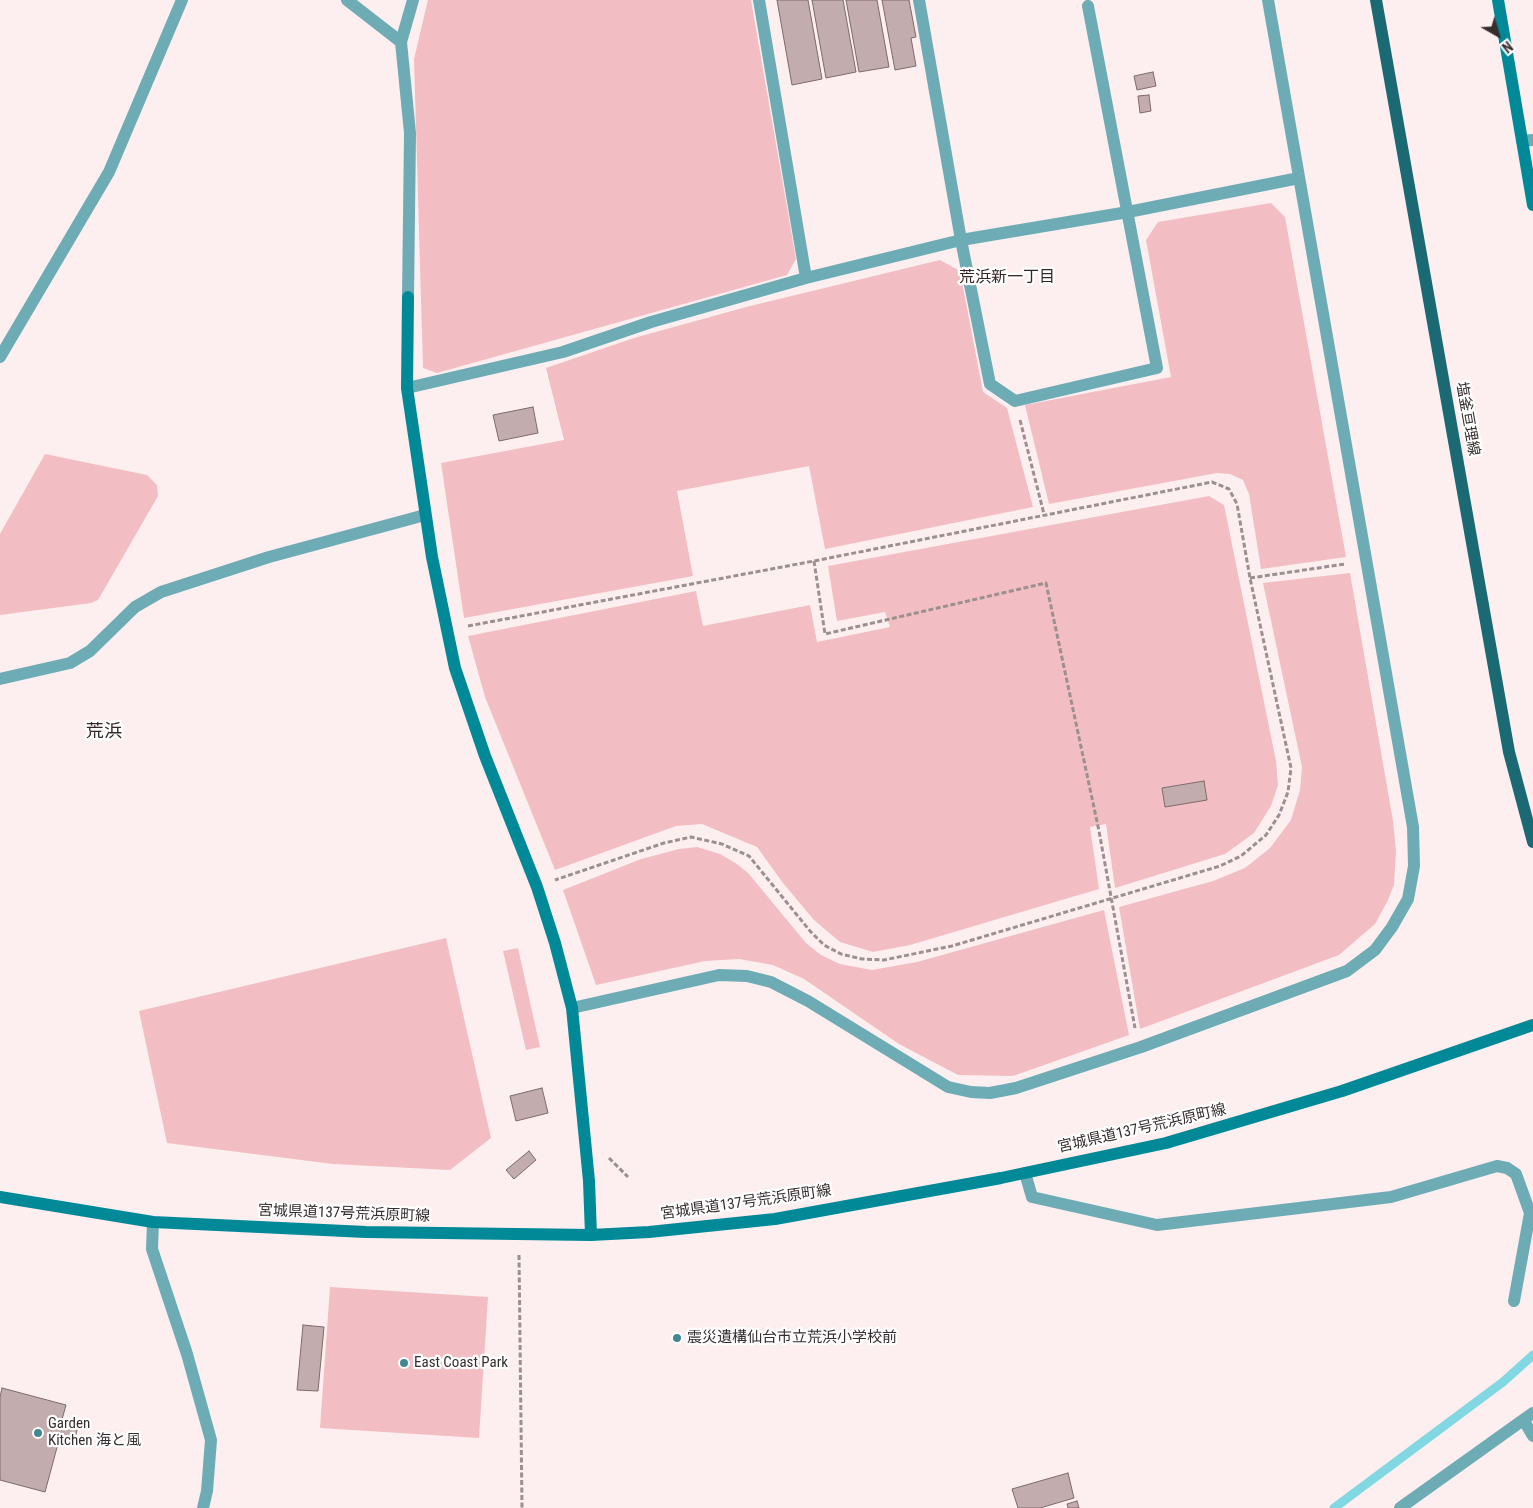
<!DOCTYPE html>
<meta charset="utf-8">
<style>
body{margin:0}
#map{position:relative;width:1533px;height:1508px;overflow:hidden;background:#fdeff0;font-family:"Roboto Condensed",sans-serif}
canvas{display:block}
.north{position:absolute;left:1473px;top:10px;width:50px;height:50px;-webkit-text-stroke:4px #fff;paint-order:stroke;rotate:142deg;font-size:14px;font-weight:700;line-height:20px;text-align:center;color:#362d2e}
.north::after{content:'';display:block;margin:auto;width:18px;height:22px;background:#362d2e;clip-path:polygon(50% 0,100% 100%,50% 72%,0 100%)}
</style>
<div id="map">
<canvas width="1533" height="1508"></canvas>
<div class="north">N</div>
</div>
<script>
const c = document.querySelector('canvas').getContext('2d');
c.lineJoin = 'round';
function fill(path, color) {
  c.fillStyle = color;
  c.fill(path, 'evenodd');
}
function shape(rows) {
  const path = new Path2D();
  for (const r of rows) {
    path.moveTo(r[0], r[1]);
    for (let i = 2; i < r.length; i += 2) path.lineTo(r[i], r[i + 1]);
  }
  return path;
}
function strokePath(path, color, width, dash) {
  c.strokeStyle = color;
  c.lineWidth = width;
  c.lineCap = dash ? 'butt' : 'round';
  c.setLineDash(dash || []);
  c.stroke(path);
}
function write(font, color, halo, rows, align = 'center') {
  c.font = font + ' "Roboto Condensed","Noto Sans JP",sans-serif';
  c.lineWidth = 4.5;
  c.setLineDash([]);
  c.textBaseline = 'middle';
  c.strokeStyle = halo;
  c.fillStyle = color;
  for (const [text, x, y, turn = 0] of rows) {
    c.save();
    c.translate(x, y);
    c.rotate((+turn || 0) * Math.PI / 180);
    c.textAlign = isNaN(turn) ? turn : align;
    if (halo) c.strokeText(text, 0, 0);
    c.fillText(text, 0, 0);
    c.restore();
  }
}
fill(shape([
 [428,0,751,0,796,259,787,275,437,373,423,368,414,59],
 [1271,203,1285,217,1346,557,1261,569,1249,494,1243,480,1230,474,1217,473,1049,504,1025,405,1171,377,1146,240,1158,222],
 [940,260,960,271,983,392,1007,408,1033,507,825,549,809,466,677,491,693,576,464,618,441,463,564,440,546,368,634,338,746,307],
 [45,454,147,475,157,485,158,496,98,600,91,603,0,615,0,534],
 [1209,496,1224,505,1276,761,1278,785,1271,806,1254,833,1225,854,1115,888,1106,824,1090,827,1099,889,910,945,873,952,840,942,814,920,783,883,757,847,702,824,676,826,555,870,485,697,468,636,696,591,703,626,810,605,817,642,890,627,885,612,837,621,828,566],
 [1204,781,1165,807,1162,788],
 [1350,573,1393,821,1396,851,1394,885,1387,902,1375,924,1339,955,1140,1029,1119,907,1213,881,1245,868,1270,848,1291,820,1300,790,1302,767,1263,583],
 [697,847,720,854,737,864,749,874,806,943,821,955,840,964,872,970,917,962,1104,910,1129,1035,1013,1076,958,1075,899,1044,804,979,773,965,739,959,705,961,596,985,563,890,641,859,679,849],
 [446,938,491,1138,450,1170,333,1164,167,1143,139,1011],
 [518,948,540,1047,526,1050,503,951],
 [330,1287,488,1297,479,1438,320,1428]
]), '#f2bec3');
strokePath(shape([
 [1334,1508,1503,1382,1533,1355]
]), '#81d8e3', 9);
const building = shape([
 [777,0,808,0,822,79,792,85,777,0],
 [812,0,843,0,856,72,826,78,812,0],
 [846,0,877,0,889,67,859,72,846,0],
 [882,0,909,0,916,37,911,38,916,66,895,70,882,0],
 [1153,72,1156,86,1137,90,1134,76,1153,72],
 [1149,95,1151,111,1140,113,1138,96,1149,95],
 [533,407,538,433,499,441,493,415,533,407],
 [1204,781,1207,800,1165,807,1162,788,1204,781],
 [542,1088,548,1113,516,1121,510,1096,542,1088],
 [529,1151,536,1160,514,1179,506,1170,529,1151],
 [303,1325,324,1327,318,1391,297,1390,303,1325],
 [2,1388,66,1405,61,1423,78,1427,73,1444,59,1440,45,1492,0,1480,0,1397,2,1388],
 [1068,1473,1074,1498,1040,1508,1018,1508,1012,1489,1068,1473],
 [1077,1501,1079,1508,1068,1508,1067,1504,1077,1501]
]);
fill(building, '#c2acae');
strokePath(building, '#7e696b', 1);
strokePath(shape([
 [1020,420,1044,514],
 [814,561,825,634,1046,583,1099,831,1135,1028],
 [1250,578,1345,564],
 [468,626,814,561,1212,482,1229,489,1237,504,1250,578,1291,768,1288,792,1279,815,1266,835,1241,856,1220,866,952,946,884,960,862,959,841,954,824,945,810,931,749,856,722,844,691,837,664,843,555,880],
 [609,1158,628,1177],
 [519,1255,522,1508]
]), '#9b8f90', 3, [5, 2.5]);
strokePath(shape([
 [153,1222,152,1249,187,1354,211,1440,207,1491,203,1508]
]), '#6eacb5', 12);
strokePath(shape([
 [347,0,401,42],
 [759,0,806,278],
 [919,0,961,240,990,384,1015,401,1157,368,1088,6],
 [1522,141,1533,140],
 [408,297,410,133,401,42,413,0],
 [0,357,109,172,182,0],
 [407,388,563,352,651,322,806,278,961,240,1128,212,1299,178],
 [0,679,70,663,90,651,135,607,161,592,269,557,425,515],
 [572,1008,719,975,747,976,771,982,808,1001,948,1087,971,1092,990,1093,1016,1088,1141,1047,1347,971,1375,950,1392,927,1408,899,1414,866,1413,827,1268,0],
 [1025,1173,1032,1197,1157,1225,1391,1197,1497,1166,1507,1168,1516,1174,1530,1213,1514,1301],
 [1524,1421,1533,1436],
 [1400,1508,1533,1413]
]), '#6eacb5', 12);
strokePath(shape([
 [1498,0,1533,205],
 [408,297,407,388,432,557,455,668,485,756,537,887,555,943,572,1008,589,1181,591,1235],
 [0,1197,153,1222,366,1232,591,1235,649,1232,775,1219,1001,1178,1166,1143,1342,1091,1533,1025]
]), '#018997', 12);
strokePath(shape([
 [1376,0,1509,752,1533,842]
]), '#1a6973', 12);
for (const [x, y, r, color] of [
 [677,1338,5,"#418891"],
 [404,1363,5,"#418891"],
 [38,1433,5,"#418891"]
]) {
  const dot = new Path2D();
  dot.arc(x, y, r, 0, 2 * Math.PI);
  c.fillStyle = color;
  c.fill(dot);
  strokePath(dot, '#fff', 2);
}
write('15px', '#362d2e', '#fff', [
 ["塩釜亘理線",1467,419,80],
 ["宮城県道137号荒浜原町線",1142,1129,-13],
 ["宮城県道137号荒浜原町線",746,1203,-8],
 ["宮城県道137号荒浜原町線",344,1214,2]
]);
write('15px', '#362d2e', '#fff', [
 ["震災遺構仙台市立荒浜小学校前",687,1338],
 ["East Coast Park",414,1363],
 ["Garden",48,1424],
 ["Kitchen 海と風",48,1441]
], 'left');
write('16px', '#362527', '#fff', [
 ["荒浜新一丁目",1007,278]
]);
write('18px', '#362527', '#fff', [
 ["荒浜",104,732]
]);
</script>
